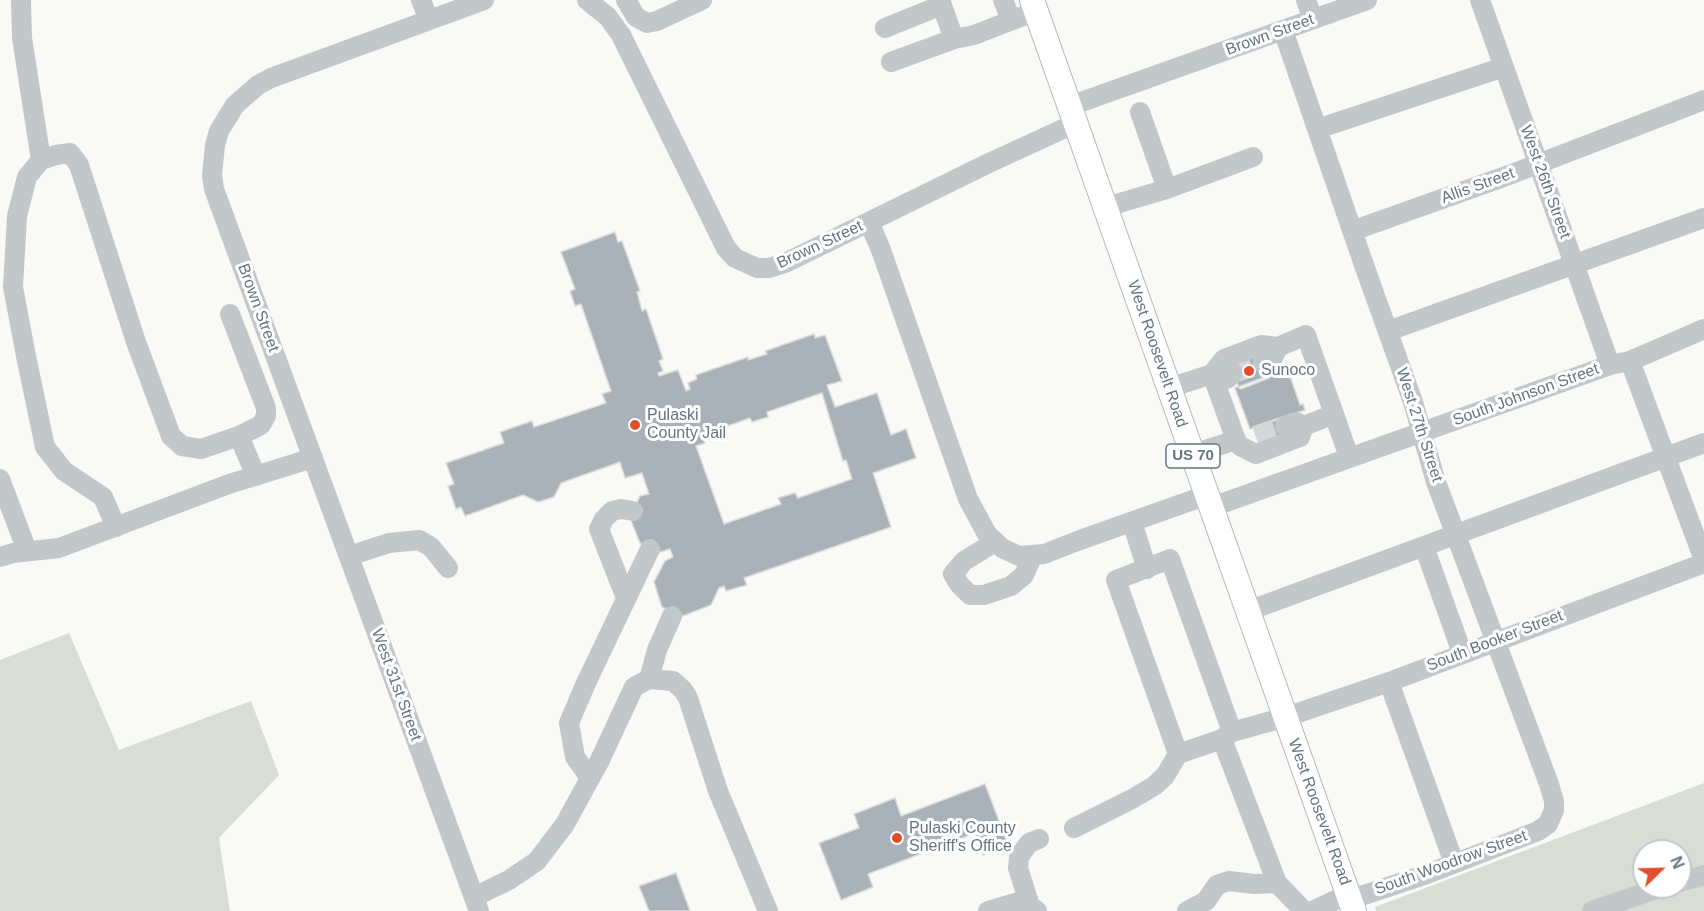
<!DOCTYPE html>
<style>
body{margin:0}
#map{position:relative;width:1704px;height:911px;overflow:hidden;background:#f9f9f6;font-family:Helvetica,sans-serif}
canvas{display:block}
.north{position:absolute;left:1632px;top:839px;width:60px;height:60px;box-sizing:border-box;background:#fff;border:2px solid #c1c8cd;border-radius:50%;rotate:67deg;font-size:16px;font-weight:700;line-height:24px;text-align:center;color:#647681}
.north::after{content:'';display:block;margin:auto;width:21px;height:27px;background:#e24d2d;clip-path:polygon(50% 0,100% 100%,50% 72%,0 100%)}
</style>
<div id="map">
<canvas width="1704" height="911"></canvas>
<div class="north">N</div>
</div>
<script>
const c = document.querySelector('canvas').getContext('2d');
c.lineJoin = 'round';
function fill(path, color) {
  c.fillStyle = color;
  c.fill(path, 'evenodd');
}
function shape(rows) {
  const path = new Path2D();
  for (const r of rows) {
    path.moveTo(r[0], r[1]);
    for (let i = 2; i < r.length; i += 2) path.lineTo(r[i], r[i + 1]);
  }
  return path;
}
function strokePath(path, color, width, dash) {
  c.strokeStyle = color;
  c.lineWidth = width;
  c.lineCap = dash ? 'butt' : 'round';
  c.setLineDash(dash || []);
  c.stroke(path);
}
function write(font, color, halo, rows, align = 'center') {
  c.font = font + ' Helvetica,sans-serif';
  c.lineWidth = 6;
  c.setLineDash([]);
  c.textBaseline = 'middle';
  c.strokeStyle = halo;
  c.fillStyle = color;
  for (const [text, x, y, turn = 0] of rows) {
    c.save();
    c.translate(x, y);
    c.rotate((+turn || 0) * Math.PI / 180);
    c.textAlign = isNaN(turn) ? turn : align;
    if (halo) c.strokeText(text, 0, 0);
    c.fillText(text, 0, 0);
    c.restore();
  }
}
fill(shape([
 [69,633,119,750,251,701,279,775,219,838,230,911,0,911,0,660],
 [1704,783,1704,911,1376,911,1375,907],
 [1644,851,1680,851,1680,887,1644,887]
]), '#d9ded5');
const building = shape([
 [615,232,618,242,622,241,640,291,637,292,642,311,646,309,663,359,659,361,663,371,658,373,659,376,678,370,686,391,690,389,688,383,697,379,696,375,748,357,748,360,767,354,765,351,814,334,815,338,825,335,842,381,827,385,835,407,877,393,891,435,906,429,916,458,873,473,891,527,744,578,747,585,726,591,724,586,719,588,711,605,683,616,662,607,654,582,665,561,673,557,670,549,660,552,640,543,630,518,640,496,649,494,642,473,625,478,620,462,561,483,554,497,538,502,523,495,465,516,461,507,456,509,448,486,454,484,446,463,504,443,500,432,532,421,534,427,606,403,602,394,611,391,581,304,575,306,570,291,575,289,561,252,615,232],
 [822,393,843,461,846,460,852,479,798,498,795,493,778,498,781,504,724,524,696,446,705,443,702,435,750,418,752,422,768,417,767,412,822,393],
 [1259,354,1269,378,1241,389,1239,388,1230,365,1259,354],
 [1291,369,1293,375,1290,376,1300,405,1303,404,1305,410,1250,429,1235,388,1276,373,1277,374,1291,369],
 [1282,417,1288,436,1260,446,1253,427,1282,417],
 [985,784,1008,845,983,855,975,833,868,874,873,887,841,900,819,843,859,828,854,814,895,798,901,816,985,784],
 [676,873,690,911,649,911,639,886,676,873]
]);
fill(building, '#a9b2b8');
strokePath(building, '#dbdbd9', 1.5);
strokePath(shape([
 [1233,373,1263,363],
 [1256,436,1285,426]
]), '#d4d8d9', 20, [20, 10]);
const major = shape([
 [1032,0,1354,911]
]);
strokePath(major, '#b4b9bd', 26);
strokePath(shape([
 [21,0,22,38,41,160],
 [421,0,429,20],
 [587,0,608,17,621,35,726,248,735,258,757,268,769,268,785,263,989,163,1076,123],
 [626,0,636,17,647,23,657,21,702,0],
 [1003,0,1011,20],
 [1306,0,1313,19],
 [1480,0,1610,365],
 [885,28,942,5],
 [1283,30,1364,265,1413,402,1436,482,1549,784,1554,801,1554,810,1548,824,1538,831,1427,874,1364,895,1340,898,1312,911],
 [954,39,974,35,1036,11],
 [891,62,954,39,940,0],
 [1070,106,1367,0],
 [1140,112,1167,189],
 [1317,129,1504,67],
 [1106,207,1167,189,1253,157],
 [869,222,881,250,968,499,987,534,1002,548,1019,556,1044,554,1080,540,1207,495],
 [1352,231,1509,175,1704,100],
 [230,314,266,408,266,416,261,425,239,436,256,476],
 [1388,331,1704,218],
 [1630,361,1704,560],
 [1263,363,1271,362,1278,347],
 [1169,388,1212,374,1227,379,1233,373],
 [1334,414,1304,426,1300,437,1256,454,1240,446,1236,440,1212,374,1224,359,1261,345,1278,347,1306,335,1334,414,1349,457],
 [1285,426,1296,422,1304,426],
 [1193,454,1236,440],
 [0,479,27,551],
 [1212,507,1610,365,1630,361,1704,329],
 [1132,522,1147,569],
 [116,527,103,497,64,471,45,447,26,356,13,287,17,216,27,177,41,160,56,155,70,153,79,165,136,342,171,436,182,446,201,449,239,436],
 [995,542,964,561,953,574,959,584,970,595,984,595,1011,586,1024,575,1033,555],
 [1424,546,1462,653],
 [349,556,389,543,419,540,431,547,448,568],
 [0,557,13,553,59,548,229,484,313,458],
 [1170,559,1232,732,1222,739,1178,754,1116,580,1170,559],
 [626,598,599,529,604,519,612,511,621,509,633,511],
 [1248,611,1704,443],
 [672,616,657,650,649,679,673,681,683,690,688,698,718,791,768,911],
 [1389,682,1454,863],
 [1232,732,1286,717,1389,682,1704,563],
 [1222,739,1277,883,1304,911],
 [590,778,575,757,569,723,586,683,650,549],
 [1074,828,1132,799,1154,786,1165,776,1178,754],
 [1680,882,1704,875],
 [474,897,509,880,537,861,565,824,599,762,634,687,649,679],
 [479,911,214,189,212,175,215,145,219,131,235,105,258,85,271,78,484,0],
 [988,911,1028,899],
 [1037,911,1030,906,1018,868,1019,857,1029,843,1039,839],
 [1187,911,1206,901,1217,885,1229,881,1254,884,1277,883],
 [1592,911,1662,887]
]), '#c2c7ca', 20);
strokePath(major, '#fff', 24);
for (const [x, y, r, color] of [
 [1249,371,6,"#e24d2d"],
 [635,425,6,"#e24d2d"],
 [897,838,6,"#e24d2d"]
]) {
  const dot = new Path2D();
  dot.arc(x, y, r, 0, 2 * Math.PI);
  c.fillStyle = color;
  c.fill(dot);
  strokePath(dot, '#fff', 2);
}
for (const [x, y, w] of [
 [1193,456,54]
]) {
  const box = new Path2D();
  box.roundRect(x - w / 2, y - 12, w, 24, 4.5);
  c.fillStyle = '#fff';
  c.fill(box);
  strokePath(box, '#647681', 1.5);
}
write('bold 15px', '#647681', null, [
 ["US 70",1193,456]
]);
write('16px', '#647681', '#fff', [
 ["Brown Street",1270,35,-20],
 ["West 26th Street",1545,182,70],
 ["Allis Street",1478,186,-20],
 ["Brown Street",820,245,-25],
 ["Brown Street",258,308,70],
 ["West Roosevelt Road",1157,354,71],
 ["South Johnson Street",1526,395,-20],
 ["West 27th Street",1419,425,72],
 ["South Booker Street",1495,641,-21],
 ["West 31st Street",396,685,70],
 ["West Roosevelt Road",1319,812,70],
 ["South Woodrow Street",1451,863,-20]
]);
write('16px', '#647681', '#fff', [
 ["Sunoco",1261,371],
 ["Pulaski",647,416],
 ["County Jail",647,434],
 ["Pulaski County",909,829],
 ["Sheriff's Office",909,847]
], 'left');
</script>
